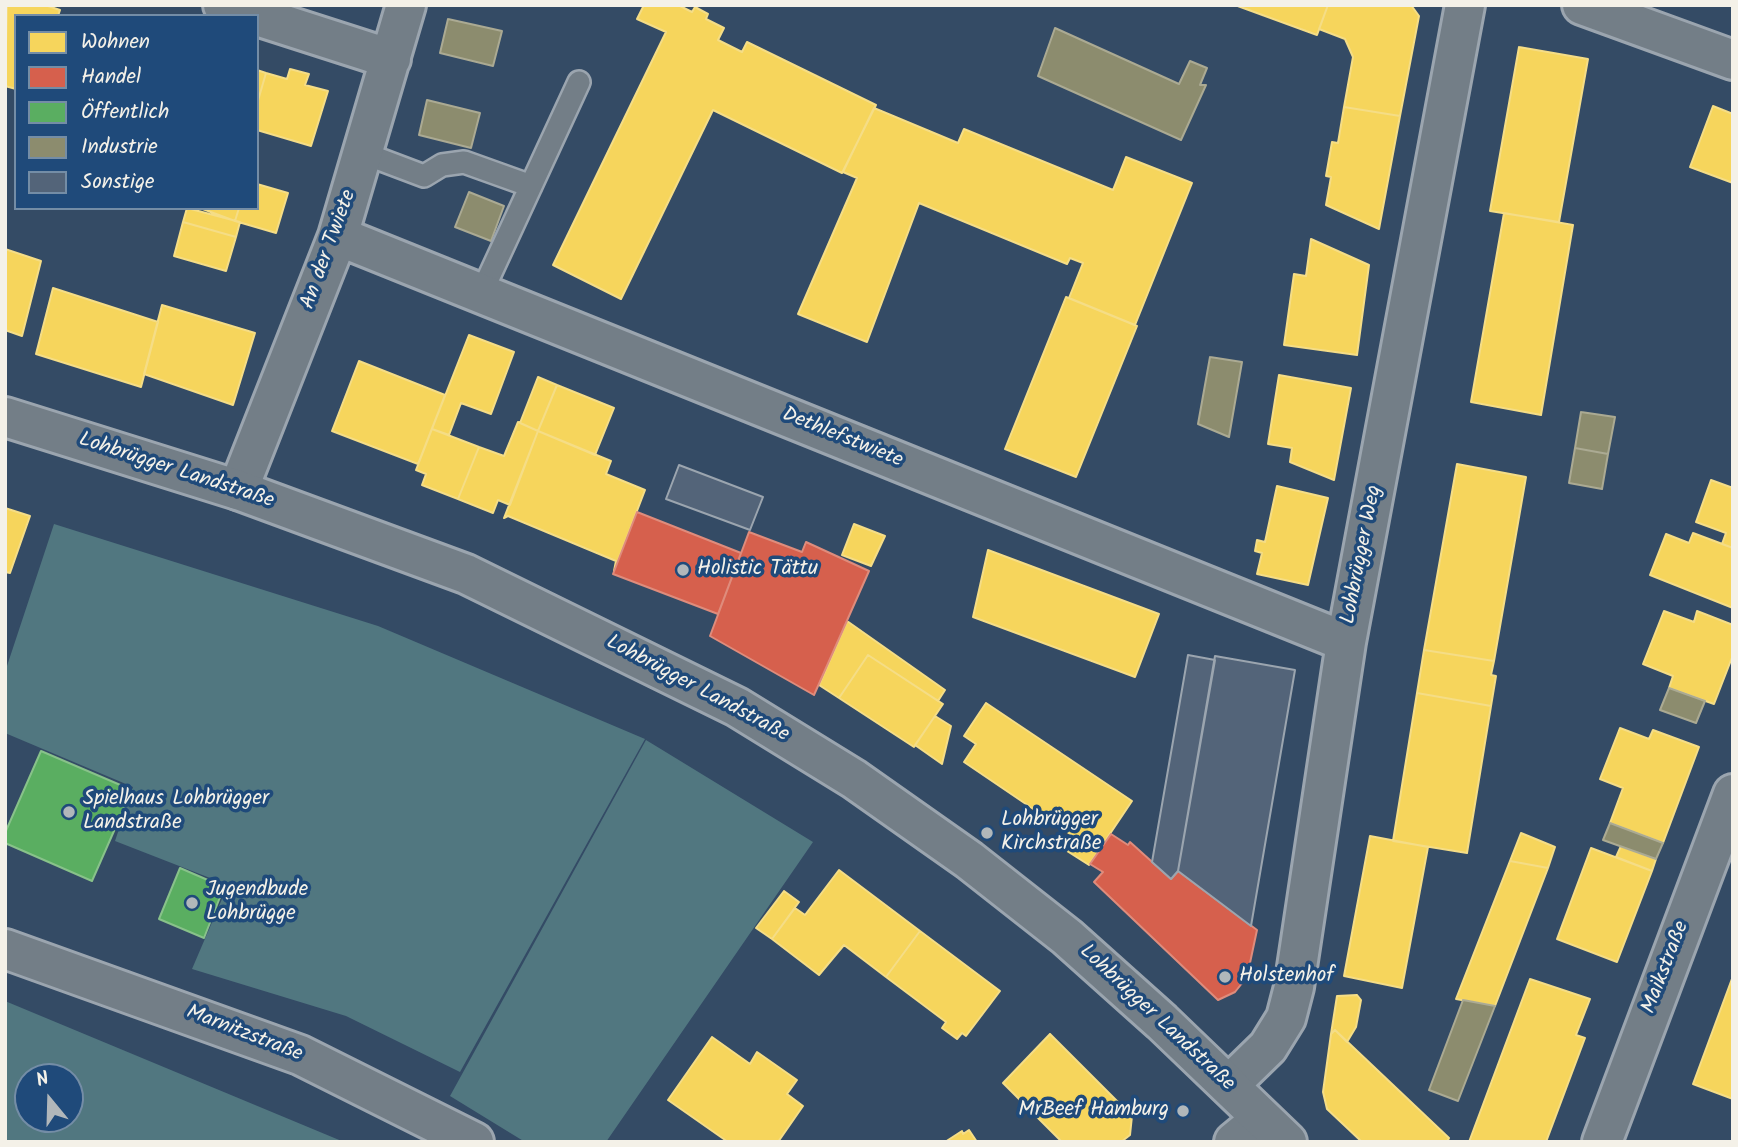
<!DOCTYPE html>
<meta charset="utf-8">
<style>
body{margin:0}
#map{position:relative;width:1738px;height:1147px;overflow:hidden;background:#344b65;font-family:Kalam,sans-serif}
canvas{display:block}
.frame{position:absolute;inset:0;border:7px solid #f4f1e8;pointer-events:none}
.legend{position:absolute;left:14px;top:14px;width:245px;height:196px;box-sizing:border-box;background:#1f4a7a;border:2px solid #748da6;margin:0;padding:9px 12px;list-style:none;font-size:21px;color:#f4f1e8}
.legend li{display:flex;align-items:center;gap:14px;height:35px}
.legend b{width:35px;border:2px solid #748da6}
.north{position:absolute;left:14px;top:1063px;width:70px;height:70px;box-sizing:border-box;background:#1f4a7a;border:2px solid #748da6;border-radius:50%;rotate:341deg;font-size:19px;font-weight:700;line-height:28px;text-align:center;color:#f4f1e8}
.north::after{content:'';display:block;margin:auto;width:24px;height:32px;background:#b1b7ba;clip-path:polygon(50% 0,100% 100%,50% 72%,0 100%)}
</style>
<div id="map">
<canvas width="1738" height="1147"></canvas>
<div class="frame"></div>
<ul class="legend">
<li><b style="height:19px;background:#f6d55c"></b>Wohnen</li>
<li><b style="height:19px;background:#d6604d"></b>Handel</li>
<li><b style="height:19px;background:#5aae61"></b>Öffentlich</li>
<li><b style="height:19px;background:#8c8c6e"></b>Industrie</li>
<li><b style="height:19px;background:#536479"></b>Sonstige</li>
</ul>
<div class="north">N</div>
</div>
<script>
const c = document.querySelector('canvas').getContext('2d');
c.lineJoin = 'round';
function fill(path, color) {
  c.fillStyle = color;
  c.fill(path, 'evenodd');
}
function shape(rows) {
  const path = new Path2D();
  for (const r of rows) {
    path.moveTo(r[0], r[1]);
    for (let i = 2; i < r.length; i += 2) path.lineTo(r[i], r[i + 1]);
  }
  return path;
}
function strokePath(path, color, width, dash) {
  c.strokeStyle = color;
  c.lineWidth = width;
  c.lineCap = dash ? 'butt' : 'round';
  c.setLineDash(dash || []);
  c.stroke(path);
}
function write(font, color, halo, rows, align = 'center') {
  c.font = font + ' Kalam,sans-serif';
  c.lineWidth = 7;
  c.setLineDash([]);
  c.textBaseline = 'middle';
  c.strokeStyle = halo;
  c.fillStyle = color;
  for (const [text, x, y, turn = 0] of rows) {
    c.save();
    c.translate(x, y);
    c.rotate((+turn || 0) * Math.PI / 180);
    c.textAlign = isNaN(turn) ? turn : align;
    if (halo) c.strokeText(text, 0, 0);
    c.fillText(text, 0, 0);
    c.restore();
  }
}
fill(shape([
 [54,524,378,626,645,739,460,1072,346,1016,192,969,228,885,115,841,133,787,5,733,5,672],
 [646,740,813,842,606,1142,525,1142,450,1096],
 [5,1001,344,1142,5,1142],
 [28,1077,70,1077,70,1119,28,1119]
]), '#517780');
const homes = shape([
 [7,5,45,5,60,10,58,16,16,16,16,89,5,86,7,5],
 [644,5,678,5,692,12,695,7,708,14,706,19,724,28,718,40,742,52,747,42,876,105,842,173,713,110,621,299,553,265,666,32,637,19,644,5],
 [1235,5,1328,5,1317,35,1235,5],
 [1328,5,1411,5,1419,16,1400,116,1344,107,1353,57,1345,39,1319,29,1328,5],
 [1519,47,1588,59,1559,222,1490,211,1519,47],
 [290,69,309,74,305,85,328,91,311,146,257,130,257,104,266,73,287,79,290,69],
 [257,70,266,73,257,104,257,70],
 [1713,106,1733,114,1733,183,1690,167,1713,106],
 [1344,107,1400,116,1379,229,1326,205,1331,177,1326,176,1332,142,1338,143,1344,107],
 [874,108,958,143,964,129,1113,190,1126,157,1192,183,1135,325,1069,298,1083,263,1070,258,1067,264,919,203,867,342,798,314,857,178,843,172,874,108],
 [257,184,288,193,276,233,235,221,239,208,257,208,257,184],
 [187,208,240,222,236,237,183,222,187,208],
 [200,208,239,208,235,221,200,208],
 [1504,213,1573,225,1541,415,1471,402,1504,213],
 [183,222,236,237,226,271,174,256,183,222],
 [1311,239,1369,265,1357,355,1284,345,1294,274,1306,276,1311,239],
 [5,249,41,261,22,336,5,330,5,249],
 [53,288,158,322,141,387,36,354,53,288],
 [1066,297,1137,326,1076,477,1005,449,1066,297],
 [162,305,255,333,233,405,144,374,162,305],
 [469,335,514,352,491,414,461,403,449,435,432,429,469,335],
 [359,361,445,395,418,464,332,431,359,361],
 [1279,375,1351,388,1334,480,1290,462,1292,448,1268,444,1279,375],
 [538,377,557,385,538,431,520,423,538,377],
 [557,385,614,408,595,455,538,431,557,385],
 [518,422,538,431,510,505,498,500,493,513,458,499,479,447,504,456,518,422],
 [432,429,479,447,458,499,422,485,426,474,416,470,432,429],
 [538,431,611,461,606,474,645,490,614,571,616,561,508,516,504,518,538,431],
 [1457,464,1526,477,1494,661,1424,650,1457,464],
 [1711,480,1733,488,1733,548,1722,544,1726,533,1696,522,1711,480],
 [1277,486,1328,498,1308,585,1257,574,1262,553,1255,551,1257,540,1265,542,1277,486],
 [5,508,30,516,10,573,5,572,5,508],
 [854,524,885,536,871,566,842,555,854,524],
 [1693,533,1733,548,1733,608,1650,575,1666,534,1689,543,1693,533],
 [988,550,1159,614,1135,677,973,617,988,550],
 [1664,611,1694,622,1697,611,1733,625,1733,655,1714,704,1669,688,1673,676,1643,664,1664,611],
 [847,621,945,690,938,701,868,655,839,698,819,685,847,621],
 [1424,650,1494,661,1491,675,1496,676,1491,706,1417,693,1424,650],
 [868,655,943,704,914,747,839,698,868,655],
 [1417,693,1491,706,1467,853,1393,841,1417,693],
 [986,703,1132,801,1089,865,1067,851,1076,838,964,762,976,744,964,736,986,703],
 [935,716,951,726,942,764,915,745,935,716],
 [1620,728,1649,739,1653,730,1699,747,1663,843,1610,823,1623,788,1600,779,1620,728],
 [1521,833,1555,847,1548,868,1510,861,1521,833],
 [1370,836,1428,847,1402,988,1344,976,1370,836],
 [1621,846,1656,859,1652,871,1616,857,1621,846],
 [1591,848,1652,871,1617,962,1557,939,1591,848],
 [1510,861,1548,868,1495,1006,1456,999,1510,861],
 [839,870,920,931,886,977,844,945,819,975,772,939,795,908,805,915,839,870],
 [784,891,799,902,772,939,756,928,784,891],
 [920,931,1000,991,966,1036,962,1033,957,1039,942,1028,946,1022,886,977,920,931],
 [1733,976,1733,1099,1693,1084,1733,976],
 [1530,979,1590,999,1576,1035,1585,1038,1546,1142,1469,1142,1530,979],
 [1357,995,1361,1000,1356,1027,1347,1042,1335,1030,1331,1034,1337,996,1357,995],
 [1335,1030,1449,1138,1447,1142,1362,1142,1327,1109,1323,1092,1331,1034,1335,1030],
 [1050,1034,1132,1116,1130,1135,1121,1142,1062,1142,1003,1083,1050,1034],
 [712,1037,750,1064,757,1052,797,1080,787,1094,803,1106,778,1142,728,1142,668,1100,712,1037],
 [969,1130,977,1142,945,1142,962,1131,963,1134,969,1130]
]);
fill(homes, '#f6d55c');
strokePath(homes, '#f5dd86', 2);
const shops = shape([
 [637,512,741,553,718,614,613,574,637,512],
 [749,532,802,552,806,542,869,571,814,695,710,636,749,532],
 [1111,834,1128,845,1130,842,1171,879,1178,871,1257,930,1247,977,1235,992,1218,1000,1094,882,1103,872,1090,864,1111,834]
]);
fill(shops, '#d6604d');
strokePath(shops, '#df8c7c', 2);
const public = shape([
 [41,751,132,790,92,881,5,843,5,833,41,751],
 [180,868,224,887,204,938,159,919,180,868]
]);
fill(public, '#5aae61');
strokePath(public, '#88c28a', 2);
const industry = shape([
 [448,19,502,31,493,66,440,53,448,19],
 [1055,28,1179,84,1190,61,1207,68,1200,85,1206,85,1181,140,1038,76,1055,28],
 [427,100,480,113,471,148,419,135,427,100],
 [469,192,504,206,491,241,455,227,469,192],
 [1210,357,1242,362,1229,437,1198,424,1210,357],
 [1581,412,1615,417,1608,454,1575,448,1581,412],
 [1575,448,1608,454,1602,489,1569,483,1575,448],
 [1669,688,1705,701,1696,723,1660,710,1669,688],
 [1610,823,1663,843,1656,859,1603,840,1610,823],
 [1463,1000,1495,1006,1458,1101,1429,1090,1463,1000]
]);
fill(industry, '#8c8c6e');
strokePath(industry, '#abaa93', 2);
const building = shape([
 [679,465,763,497,750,530,666,499,679,465],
 [1188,655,1215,660,1178,871,1171,879,1152,862,1188,655],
 [1215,656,1295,670,1251,926,1178,871,1215,656]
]);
fill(building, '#536479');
strokePath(building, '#9ba5af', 2);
const service = shape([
 [363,153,424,176,442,165,464,162,531,186],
 [481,294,579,82]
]);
const minor = shape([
 [223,5,256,16],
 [1582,5,1733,60],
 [257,16,391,59],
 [338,236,1346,642],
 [238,490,338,236,406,5],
 [5,949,300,1055,474,1142],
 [1229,1085,1268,1047,1286,1018,1294,987,1346,642,1465,5],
 [1234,1142,1262,1119],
 [1602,1142,1733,794]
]);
const tertiary = shape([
 [5,417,238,490,466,574,737,707,854,779,969,860,1067,937,1162,1022,1287,1142]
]);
strokePath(service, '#9ba5af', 26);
strokePath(minor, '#9ba5af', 44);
strokePath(tertiary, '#9ba5af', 44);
strokePath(service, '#737e87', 21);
strokePath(minor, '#737e87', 38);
strokePath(tertiary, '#737e87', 38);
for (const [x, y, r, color] of [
 [683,570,7,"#b1b7ba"],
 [69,812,7,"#b1b7ba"],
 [987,833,7,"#b1b7ba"],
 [192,903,7,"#b1b7ba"],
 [1225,977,7,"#b1b7ba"],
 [1183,1111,7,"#b1b7ba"]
]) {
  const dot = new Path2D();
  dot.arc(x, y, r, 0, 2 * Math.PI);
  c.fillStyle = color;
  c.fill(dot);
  strokePath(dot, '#1f4a7a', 2.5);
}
write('21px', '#f4f1e8', '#1f4a7a', [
 ["An der Twiete",330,250,-70],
 ["Dethlefstwiete",842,439,22],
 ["Lohbrügger Landstraße",176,472,18],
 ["Lohbrügger Weg",1363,555,-79],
 ["Lohbrügger Landstraße",697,690,28],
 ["Maikstraße",1667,968,-69],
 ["Lohbrügger Landstraße",1156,1019,43],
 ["Marnitzstraße",244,1035,21]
]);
write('21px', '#f4f1e8', '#1f4a7a', [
 ["Holistic Tättu",697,570],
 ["Spielhaus Lohbrügger",83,800],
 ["Landstraße",83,824],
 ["Lohbrügger",1001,821],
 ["Kirchstraße",1001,845],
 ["Jugendbude",206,891],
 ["Lohbrügge",206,915],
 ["Holstenhof",1239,977],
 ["MrBeef Hamburg",1169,1111,"right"]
], 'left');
</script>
